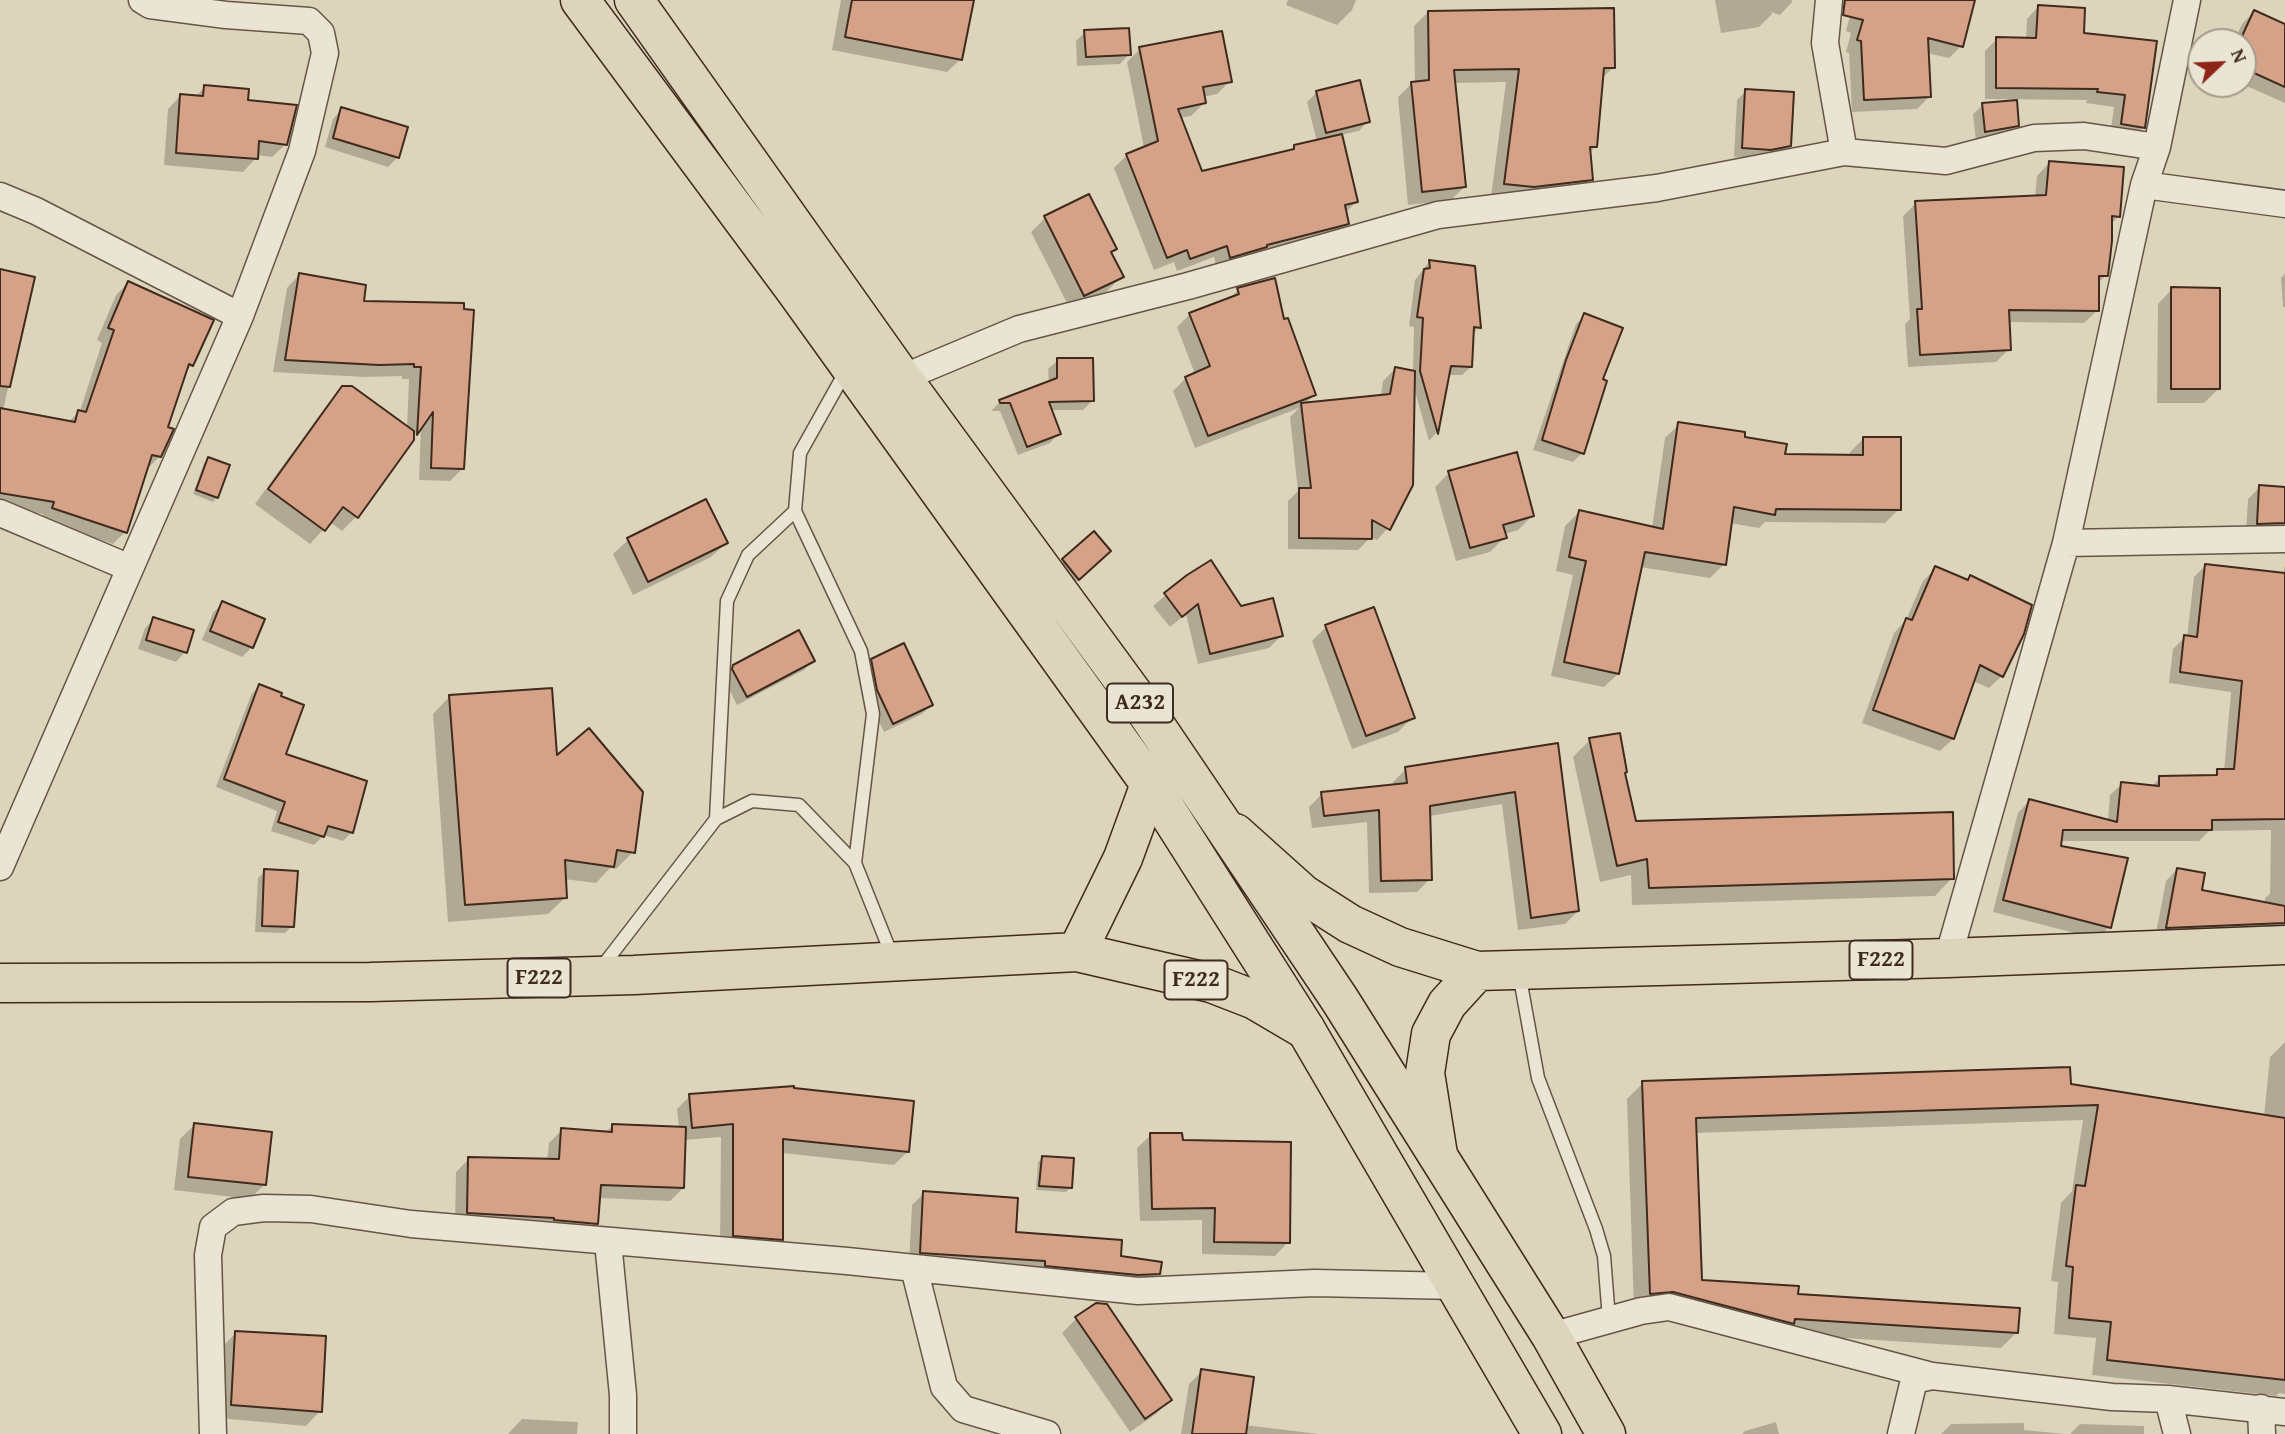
<!DOCTYPE html>
<style>
body{margin:0}
#map{position:relative;width:2285px;height:1434px;overflow:hidden;background:#ddd5bb;font-family:"Gentium Book Plus",serif}
canvas{display:block}
.north{position:absolute;left:2187px;top:28px;width:70px;height:70px;box-sizing:border-box;background:#e9e4d3;border:2px solid #a59a8a;border-radius:50%;rotate:67deg;font-size:19px;font-weight:700;line-height:28px;text-align:center;color:#3f2a1d}
.north::after{content:'';display:block;margin:auto;width:24px;height:32px;background:#8f2418;clip-path:polygon(50% 0,100% 100%,50% 72%,0 100%)}
</style>
<div id="map">
<canvas width="2285" height="1434"></canvas>
<div class="north">N</div>
</div>
<script>
const c = document.querySelector('canvas').getContext('2d');
c.lineJoin = 'round';
function fill(path, color) {
  c.fillStyle = color;
  c.fill(path, 'evenodd');
}
function shape(rows) {
  const path = new Path2D();
  for (const r of rows) {
    path.moveTo(r[0], r[1]);
    for (let i = 2; i < r.length; i += 2) path.lineTo(r[i], r[i + 1]);
  }
  return path;
}
function strokePath(path, color, width, dash) {
  c.strokeStyle = color;
  c.lineWidth = width;
  c.lineCap = dash ? 'butt' : 'round';
  c.setLineDash(dash || []);
  c.stroke(path);
}
function write(font, color, halo, rows, align = 'center') {
  c.font = font + ' "Gentium Book Plus",serif';
  c.lineWidth = 5;
  c.setLineDash([]);
  c.textBaseline = 'middle';
  c.strokeStyle = halo;
  c.fillStyle = color;
  for (const [text, x, y, turn = 0] of rows) {
    c.save();
    c.translate(x, y);
    c.rotate((+turn || 0) * Math.PI / 180);
    c.textAlign = isNaN(turn) ? turn : align;
    if (halo) c.strokeText(text, 0, 0);
    c.fillText(text, 0, 0);
    c.restore();
  }
}
fill(shape([
 [841,0,972,0,961,59,947,72,832,50],
 [1288,0,1356,0,1352,10,1337,25,1286,5],
 [1715,0,1792,0,1792,2,1780,15,1771,12,1772,14,1759,27,1721,33],
 [1838,0,1973,0,1961,46,1949,58,1927,53,1930,96,1917,109,1852,112,1849,53,1846,52,1851,33,1846,31,1851,12,1838,8],
 [2038,7,2082,35,2155,43,2143,127,2131,139,2110,136,2114,107,2086,103,2087,100,1985,99,1985,51,1997,39,2026,39,2027,19],
 [1428,12,1614,67,1601,79,1595,147,1589,153,1591,179,1577,193,1491,197,1506,82,1454,83,1465,186,1451,200,1408,205,1398,97,1411,84,1415,83,1414,26],
 [2254,12,2285,26,2285,103,2242,84,2243,42,2234,42,2242,24],
 [1085,32,1129,54,1120,64,1077,66,1076,41],
 [1140,49,1230,81,1217,94,1203,97,1204,103,1191,116,1179,118,1201,173,1289,152,1294,147,1317,142,1307,102,1317,92,1368,121,1359,131,1340,135,1356,202,1345,213,1347,223,1334,236,1217,270,1214,257,1177,271,1174,262,1154,270,1114,168,1127,155,1144,148,1127,62],
 [205,87,246,102,286,144,272,157,257,155,256,158,243,172,164,165,168,109,181,95,195,97],
 [1746,91,1789,145,1779,155,1760,159,1734,157,1737,100],
 [1983,105,2017,125,2008,134,1976,141,1973,114],
 [342,109,398,157,388,167,325,147,333,119],
 [2049,163,2119,216,2110,225,2106,275,2097,284,2097,311,2084,323,2008,322,2009,349,1996,362,1908,367,1905,324,1910,319,1903,216,1916,203,2035,197,2037,176],
 [1045,218,1115,249,1110,254,1122,276,1107,291,1070,309,1031,232],
 [1429,262,1479,327,1472,335,1471,367,1462,375,1448,375,1436,433,1429,441,1414,388,1388,528,1377,540,1371,537,1358,550,1288,549,1288,501,1298,491,1290,417,1299,408,1195,448,1173,391,1186,378,1195,374,1177,327,1190,314,1228,300,1238,290,1283,321,1314,395,1304,405,1381,396,1383,381,1395,369,1413,372,1414,327,1409,326,1415,280],
 [0,271,33,279,3,410,68,422,80,411,102,343,97,340,116,295,128,283,192,365,185,372,166,429,160,456,147,469,125,532,113,544,41,520,43,514,0,507],
 [2285,274,2285,307,2283,307,2281,278],
 [299,275,361,303,462,305,463,468,450,481,419,480,421,426,356,517,342,531,330,522,310,544,255,504,329,402,343,387,407,428,409,379,402,379,402,376,365,377,273,372,287,288],
 [2172,289,2218,389,2204,403,2157,403,2158,304],
 [1585,315,1601,380,1582,453,1573,462,1533,450,1576,324],
 [1058,360,1092,401,1083,410,1050,410,1059,433,1050,443,1018,455,1000,411,991,411,1000,402,1049,383,1048,369],
 [1679,424,1743,438,1783,456,1850,457,1850,452,1864,438,1899,509,1885,523,1765,522,1759,528,1730,523,1724,564,1710,578,1640,567,1618,674,1604,687,1551,676,1573,575,1556,571,1565,526,1579,512,1652,528,1665,438],
 [208,459,217,497,213,502,193,494,204,463],
 [1449,473,1532,516,1518,530,1504,534,1505,537,1490,552,1456,561,1435,487],
 [2260,487,2285,489,2285,526,2246,535,2248,499],
 [705,501,726,543,711,557,633,595,613,554,628,540],
 [1094,534,1099,561,1069,588,1054,570],
 [2285,565,2285,938,2155,938,2166,881,2177,869,2199,892,2265,904,2265,898,2270,894,2271,830,2209,831,2199,841,2060,841,2059,847,2109,927,2098,939,1993,912,2018,813,2029,801,2108,821,2110,795,2122,784,2151,787,2160,778,2212,777,2218,771,2224,771,2231,692,2169,683,2173,649,2185,637,2187,638,2194,577,2205,566,2283,575],
 [1936,568,1966,582,1971,577,2002,676,1989,688,1973,681,1953,739,1940,751,1862,723,1894,633,1906,620,1923,581],
 [1188,576,1241,608,1281,636,1269,648,1198,664,1186,614,1170,627,1153,606],
 [222,603,252,647,242,657,202,640,213,613],
 [154,619,192,631,185,652,176,662,138,649,145,628],
 [1326,627,1413,717,1398,732,1352,749,1312,641],
 [813,660,804,670,737,705,724,679,724,676,734,667],
 [872,661,931,705,922,714,884,732,869,700,863,670],
 [259,686,283,755,352,832,343,841,324,835,314,845,271,831,277,811,216,787,251,695],
 [450,696,556,758,633,852,616,869,610,868,596,883,564,879,566,897,548,914,448,922,433,714],
 [1590,740,1623,773,1635,823,1952,878,1935,896,1632,905,1631,875,1600,882,1573,757],
 [1557,745,1578,911,1565,924,1518,930,1502,804,1429,816,1430,879,1417,892,1369,893,1367,822,1312,828,1309,807,1322,794,1393,786,1393,782,1406,769],
 [265,871,292,926,285,933,255,932,258,878],
 [2285,1042,2285,1394,2279,1393,2276,1396,2092,1375,2096,1338,2054,1334,2058,1282,2051,1281,2061,1203,2072,1191,2083,1120,1695,1133,1701,1282,1796,1295,2017,1332,2001,1348,1781,1334,1634,1309,1627,1099,1643,1083,2069,1085,2264,1117,2270,1057],
 [690,1096,907,1152,894,1165,782,1153,781,1239,768,1252,720,1248,721,1137,684,1140,683,1188,670,1201,599,1198,597,1223,584,1236,455,1225,456,1172,469,1159,547,1161,549,1143,562,1130,605,1133,613,1125,679,1128,677,1109],
 [194,1125,264,1185,250,1199,174,1190,180,1139],
 [1151,1135,1181,1141,1288,1242,1275,1256,1202,1254,1202,1220,1140,1221,1137,1148],
 [1043,1158,1070,1188,1066,1192,1036,1190,1038,1162],
 [924,1193,1014,1233,1119,1257,1159,1273,1146,1285,909,1264,912,1205],
 [1097,1304,1170,1400,1156,1414,1130,1432,1062,1333,1076,1319],
 [236,1333,320,1411,306,1426,218,1418,222,1347],
 [1202,1371,1245,1425,1319,1434,1181,1434,1189,1384],
 [522,1419,578,1422,577,1434,508,1434],
 [1776,1422,1779,1434,1742,1434,1745,1431],
 [2024,1423,2024,1430,2065,1434,1941,1434,1951,1424],
 [2080,1424,2144,1426,2144,1434,2070,1434]
]), '#0003');
const building = shape([
 [852,0,974,0,962,60,845,37,852,0],
 [1845,0,1975,0,1963,47,1928,38,1931,97,1864,100,1861,41,1857,40,1863,20,1843,15,1845,0],
 [2038,5,2085,8,2084,33,2157,41,2145,128,2121,124,2125,95,2097,92,2098,89,1996,88,1996,37,2036,38,2038,5],
 [1614,8,1615,68,1604,68,1597,147,1590,147,1593,180,1534,187,1504,184,1519,69,1454,70,1466,187,1422,192,1411,82,1429,80,1428,11,1614,8],
 [2254,10,2285,24,2285,87,2243,68,2243,34,2254,10],
 [1129,28,1131,55,1086,57,1084,30,1129,28],
 [1222,31,1232,82,1203,87,1206,103,1178,109,1202,171,1294,149,1294,145,1342,134,1358,202,1345,205,1349,224,1267,245,1267,247,1230,258,1227,246,1190,259,1187,250,1167,258,1126,154,1158,141,1139,47,1222,31],
 [1360,80,1370,122,1326,133,1316,91,1360,80],
 [204,85,249,89,248,100,297,105,287,145,259,141,258,159,176,153,180,94,203,96,204,85],
 [1745,89,1794,92,1791,146,1771,150,1742,148,1745,89],
 [2017,100,2019,126,1985,132,1982,103,2017,100],
 [341,107,408,127,399,158,333,138,341,107],
 [2049,161,2124,167,2120,217,2112,216,2112,241,2108,276,2099,276,2099,311,2009,310,2011,350,1920,355,1917,309,1922,309,1915,201,2046,195,2049,161],
 [1089,194,1117,249,1111,252,1124,277,1084,296,1044,216,1089,194],
 [1429,260,1475,266,1481,328,1474,327,1472,367,1451,366,1438,434,1420,371,1423,318,1417,317,1424,269,1430,268,1429,260],
 [0,269,35,277,10,387,0,386,0,269],
 [299,273,366,285,364,301,464,303,464,309,474,310,464,469,431,468,433,412,417,435,421,367,414,367,414,364,379,365,285,360,299,273],
 [1275,278,1284,319,1288,318,1316,395,1208,436,1185,377,1210,366,1189,313,1239,294,1237,288,1275,278],
 [128,281,214,320,193,366,189,364,168,427,174,429,161,457,152,455,127,533,52,508,54,502,0,493,0,408,75,422,78,410,86,412,114,330,108,328,128,281],
 [2171,287,2220,288,2220,389,2171,389,2171,287],
 [1584,313,1623,328,1603,379,1607,381,1584,454,1542,440,1566,360,1584,313],
 [1057,358,1093,358,1094,401,1049,402,1061,434,1027,447,1010,403,1000,403,999,400,1057,378,1057,358],
 [1395,367,1415,371,1413,485,1390,530,1372,520,1372,539,1299,538,1299,488,1311,488,1301,403,1390,394,1395,367],
 [342,386,352,386,414,431,414,440,358,518,343,507,325,531,268,489,342,386],
 [1678,422,1745,432,1745,437,1787,444,1785,454,1863,455,1863,437,1901,437,1901,510,1776,509,1775,515,1734,507,1726,565,1645,552,1619,674,1564,662,1586,561,1569,557,1579,510,1663,529,1678,422],
 [1517,452,1534,516,1503,525,1507,538,1470,548,1448,471,1517,452],
 [208,457,230,465,218,498,196,490,208,457],
 [2259,485,2285,487,2285,523,2257,524,2259,485],
 [706,499,728,543,648,582,627,538,706,499],
 [1094,531,1111,551,1079,580,1062,559,1094,531],
 [1211,560,1241,606,1273,598,1283,636,1210,654,1198,604,1182,617,1164,593,1187,575,1211,560],
 [2205,564,2285,573,2285,819,2212,820,2212,830,2063,830,2061,846,2128,858,2111,928,2003,900,2029,799,2117,822,2121,782,2159,786,2159,776,2217,775,2217,769,2234,769,2242,681,2180,672,2184,635,2197,637,2205,564],
 [1935,566,1968,580,1970,575,2032,605,2024,634,2003,677,1980,665,1954,739,1873,710,1906,618,1912,620,1935,566],
 [222,601,265,619,253,648,210,631,222,601],
 [1374,607,1415,718,1366,736,1325,625,1374,607],
 [153,617,194,630,187,653,146,640,153,617],
 [799,630,815,661,747,697,732,669,733,665,799,630],
 [904,643,933,705,893,724,877,690,871,659,904,643],
 [259,684,282,693,281,696,304,705,286,754,367,781,353,833,328,826,324,837,278,822,285,802,224,779,259,684],
 [552,688,557,755,589,728,643,792,635,853,617,850,614,867,565,860,567,898,465,905,449,695,552,688],
 [1620,733,1627,772,1625,773,1636,821,1953,812,1954,879,1649,888,1647,859,1617,866,1589,738,1620,733],
 [1558,743,1579,911,1531,918,1515,792,1430,806,1432,880,1381,881,1379,810,1324,816,1321,792,1407,783,1405,767,1558,743],
 [2177,868,2205,873,2202,890,2285,906,2285,923,2166,928,2177,868],
 [264,869,298,871,294,927,262,926,264,869],
 [2070,1067,2071,1084,2285,1118,2285,1380,2107,1360,2111,1322,2069,1318,2073,1267,2066,1266,2076,1185,2085,1186,2098,1105,1696,1118,1702,1280,1799,1286,1798,1294,2020,1308,2018,1333,1795,1319,1794,1324,1673,1292,1650,1294,1642,1081,2070,1067],
 [794,1086,794,1088,914,1101,909,1152,783,1139,783,1240,733,1236,733,1124,692,1128,689,1094,794,1086],
 [194,1123,272,1132,266,1185,188,1177,194,1123],
 [612,1124,686,1127,684,1188,601,1185,598,1224,554,1220,554,1218,467,1213,468,1157,559,1159,561,1128,612,1132,612,1124],
 [1150,1133,1182,1133,1183,1140,1291,1142,1290,1243,1214,1242,1215,1208,1152,1209,1150,1133],
 [1042,1156,1074,1158,1072,1188,1039,1186,1042,1156],
 [923,1191,1018,1198,1016,1232,1122,1240,1121,1256,1162,1262,1160,1274,1138,1275,1045,1266,1045,1261,920,1253,923,1191],
 [1096,1303,1107,1304,1172,1400,1145,1419,1075,1317,1096,1303],
 [235,1331,326,1336,322,1412,231,1405,235,1331],
 [1201,1369,1254,1377,1246,1434,1192,1434,1201,1369]
]);
fill(building, '#d5a288');
strokePath(building, '#3f2a1d', 2);
const lane = shape([
 [847,369,800,453,795,511,861,651,873,714,855,863],
 [716,819,727,601,748,555,795,511],
 [601,968,716,819,752,801,799,805,855,863,893,958],
 [1519,973,1538,1078,1596,1229,1604,1256,1609,1319]
]);
const street = shape([
 [1829,0,1825,43,1844,152],
 [2144,185,2285,204],
 [0,196,36,211,240,316],
 [902,378,1019,329,1188,286,1438,215,1657,188,1844,152,1946,161,2034,138,2084,136,2157,147],
 [0,513,130,568],
 [2066,543,2285,539],
 [0,867,240,316,302,151,325,53,321,33,309,21,226,15,150,5,142,0],
 [1948,958,2066,543,2144,185,2157,147,2187,0],
 [608,1242,623,1395,623,1434],
 [914,1268,944,1387,963,1409,1047,1434],
 [1551,1336,1641,1311,1669,1307,1932,1376,2112,1397,2168,1399,2285,1412],
 [2168,1399,2177,1434],
 [2261,1408,2262,1434],
 [213,1434,208,1255,213,1227,233,1212,264,1208,311,1209,411,1224,847,1261,1138,1291,1314,1283,1457,1286],
 [1901,1434,1914,1380,1932,1376]
]);
const primary = shape([
 [1235,833,1303,894,1350,924,1400,947,1477,971,1948,958,2285,945],
 [1077,952,1123,858,1150,784],
 [0,983,370,982,634,975,1077,952,1211,983,1255,1000,1306,1030],
 [1438,1155,1425,1073,1431,1034,1447,1004,1477,971]
]);
const highway = shape([
 [580,0,795,290,1150,784,1306,1030,1542,1434],
 [634,0,902,378,1145,710,1218,818,1340,1000,1551,1336,1606,1434]
]);
strokePath(lane, '#654', 15);
strokePath(street, '#654', 29);
strokePath(primary, '#3f2a1d', 41);
strokePath(highway, '#3f2a1d', 41);
strokePath(lane, '#e9e4d3', 12);
strokePath(street, '#e9e4d3', 26);
strokePath(primary, '#ddd5bb', 38);
strokePath(highway, '#ddd5bb', 38);
for (const [x, y, w] of [
 [1140,703,66],
 [1881,960,63],
 [539,978,63],
 [1196,980,63]
]) {
  const box = new Path2D();
  box.roundRect(x - w / 2, y - 19.5, w, 39, 5);
  c.fillStyle = '#e9e4d3';
  c.fill(box);
  strokePath(box, '#3f2a1d', 2);
}
write('bold 23px', '#3f2a1d', null, [
 ["A232",1140,703],
 ["F222",1881,960],
 ["F222",539,978],
 ["F222",1196,980]
]);
</script>
